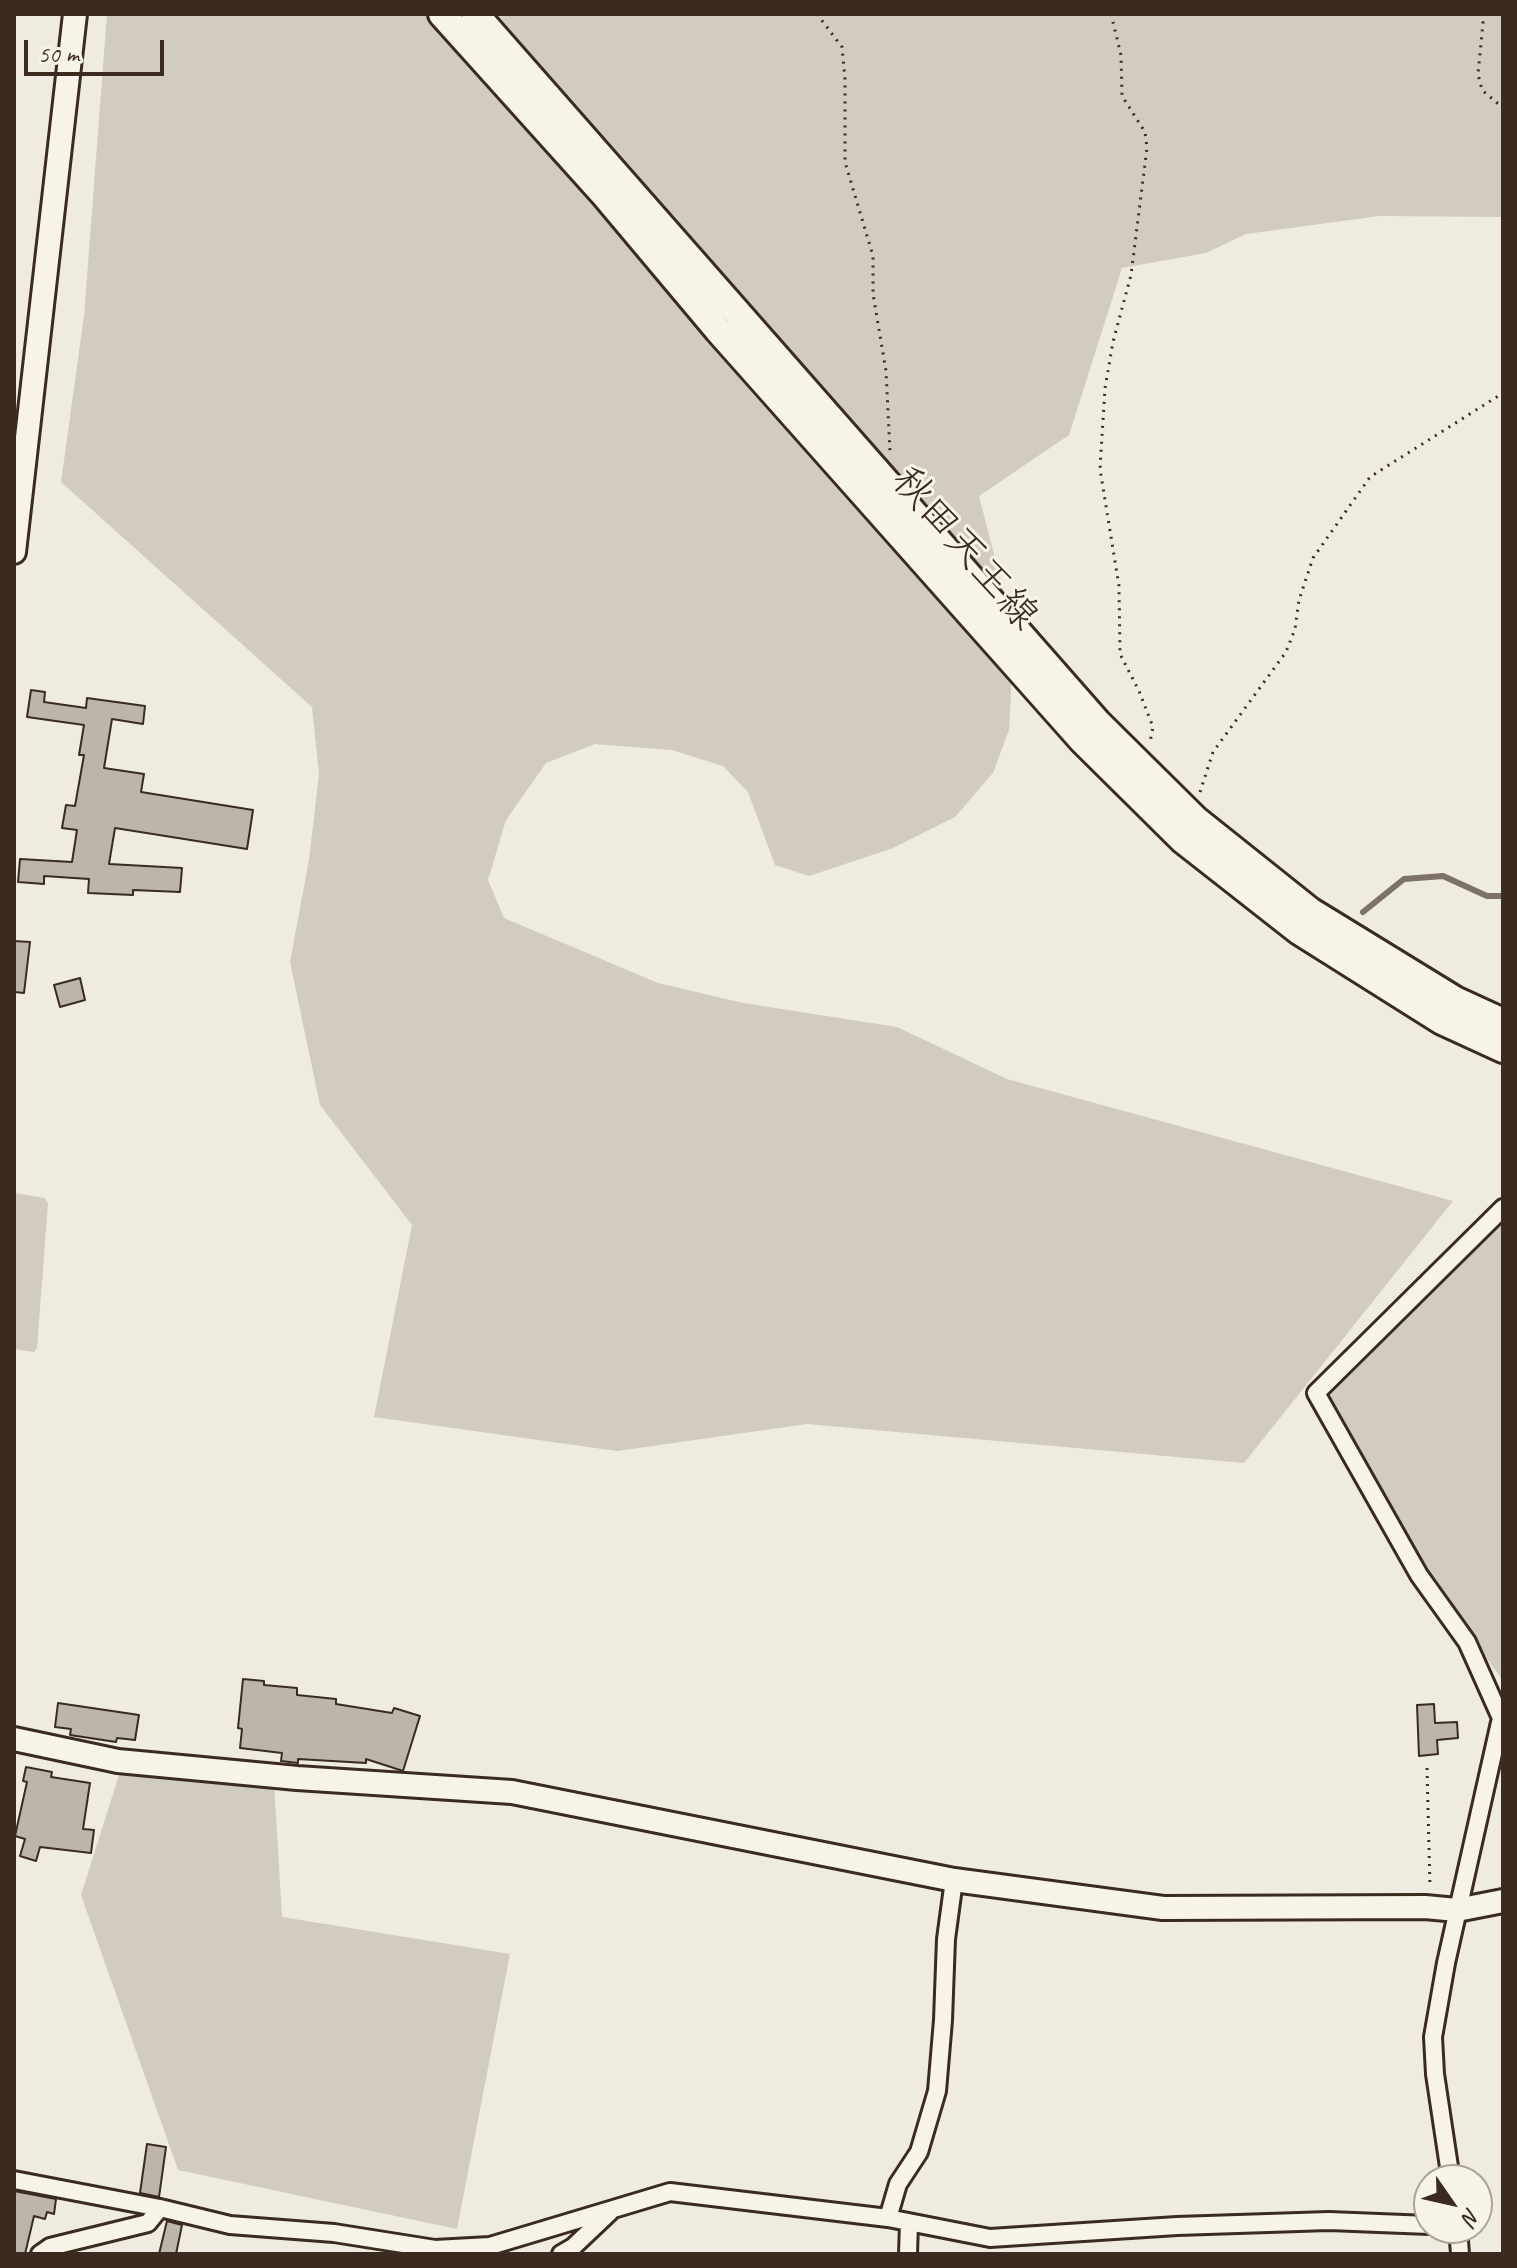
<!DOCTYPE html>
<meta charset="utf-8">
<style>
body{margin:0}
#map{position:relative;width:1517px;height:2268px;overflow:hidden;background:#efebe0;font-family:Caveat,sans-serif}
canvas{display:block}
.frame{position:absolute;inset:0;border:16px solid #3b2a1e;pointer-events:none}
.north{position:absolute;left:1413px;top:2164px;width:80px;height:80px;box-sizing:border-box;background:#f7f3e8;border:2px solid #aca397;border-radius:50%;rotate:124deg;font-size:22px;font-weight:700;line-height:32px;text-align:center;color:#3b2a1e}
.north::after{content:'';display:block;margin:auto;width:28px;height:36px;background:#3b2a1e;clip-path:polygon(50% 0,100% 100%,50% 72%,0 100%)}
.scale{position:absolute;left:24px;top:40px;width:140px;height:36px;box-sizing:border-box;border:4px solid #3b2a1e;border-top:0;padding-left:10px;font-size:24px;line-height:28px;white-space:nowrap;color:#3b2a1e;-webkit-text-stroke:6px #f7f3e8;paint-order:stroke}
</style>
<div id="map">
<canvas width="1517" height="2268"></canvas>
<div class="frame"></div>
<div class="north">N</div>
<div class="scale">50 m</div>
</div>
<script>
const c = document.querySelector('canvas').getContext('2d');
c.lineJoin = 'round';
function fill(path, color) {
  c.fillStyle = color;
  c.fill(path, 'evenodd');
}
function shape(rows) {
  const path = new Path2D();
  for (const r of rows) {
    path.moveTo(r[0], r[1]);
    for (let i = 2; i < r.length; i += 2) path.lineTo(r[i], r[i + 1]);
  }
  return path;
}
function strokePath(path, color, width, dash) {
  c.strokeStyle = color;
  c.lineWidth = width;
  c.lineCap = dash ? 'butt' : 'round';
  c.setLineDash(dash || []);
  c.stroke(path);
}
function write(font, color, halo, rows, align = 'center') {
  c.font = font + ' Caveat,"Klee One",sans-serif';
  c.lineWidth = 6;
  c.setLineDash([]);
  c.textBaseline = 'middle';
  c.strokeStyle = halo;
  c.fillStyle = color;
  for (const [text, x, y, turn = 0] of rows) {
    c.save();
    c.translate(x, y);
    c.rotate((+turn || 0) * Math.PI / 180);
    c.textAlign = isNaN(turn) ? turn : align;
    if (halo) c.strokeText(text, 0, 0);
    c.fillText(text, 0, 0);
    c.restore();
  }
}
fill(shape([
 [107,14,1503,14,1503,217,1380,216,1335,222,1246,234,1206,253,1122,268,1069,435,979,496,1014,632,1009,730,993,773,955,817,893,848,809,876,775,865,748,792,723,766,672,750,595,744,546,763,506,820,488,880,504,918,658,983,743,1003,897,1027,1007,1079,1453,1201,1244,1463,807,1424,617,1451,374,1417,412,1225,320,1105,290,962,309,860,319,774,312,707,61,482,84,316],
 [14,1193,45,1198,48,1203,37,1348,34,1352,14,1349],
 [1503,1214,1503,1677,1501,1678,1426,1576,1321,1394],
 [119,1775,274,1783,282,1917,510,1954,457,2229,178,2170,81,1895]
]), '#d1cbc0');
strokePath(shape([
 [1363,912,1404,879,1443,876,1487,896,1503,896]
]), '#7e7266', 6);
const building = shape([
 [31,690,45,692,44,702,86,708,87,698,145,706,143,724,112,719,104,768,144,774,141,792,253,810,247,849,115,828,109,864,182,868,180,892,133,890,133,895,88,893,89,879,44,876,44,884,18,882,20,859,72,862,77,830,62,828,66,805,75,806,84,755,79,755,84,725,27,717,31,690],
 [14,941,30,942,24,993,14,992,14,941],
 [80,978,85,1000,60,1007,54,985,80,978],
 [243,1679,264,1681,264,1685,297,1688,297,1695,336,1699,336,1704,392,1713,394,1708,420,1716,403,1771,366,1759,366,1763,298,1759,298,1763,281,1761,282,1753,240,1748,242,1729,238,1728,243,1679],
 [58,1703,139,1715,135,1740,117,1738,116,1742,70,1735,71,1729,55,1727,58,1703],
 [1434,1704,1435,1723,1457,1722,1458,1738,1437,1740,1438,1754,1419,1756,1417,1705,1434,1704],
 [26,1767,52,1772,51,1777,90,1783,83,1829,94,1830,91,1853,40,1847,36,1861,20,1856,25,1839,15,1836,27,1782,23,1781,26,1767],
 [147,2144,166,2147,159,2197,140,2193,147,2144],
 [14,2191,56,2199,54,2214,47,2212,45,2219,34,2216,25,2254,14,2254,14,2191],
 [167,2221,182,2225,176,2254,159,2254,167,2221]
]);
fill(building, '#bdb5aa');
strokePath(building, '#3b2a1e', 2);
const street = shape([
 [14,2180,160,2208,230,2225,334,2233,435,2249,490,2246,670,2192,888,2218,990,2238,1177,2226,1329,2221,1429,2225],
 [1451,2180,1435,2074,1433,2037,1446,1963,1501,1718,1467,1642,1419,1575,1316,1393,1503,1208],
 [888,2218,898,2184,919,2152,937,2091,943,2020,946,1939,954,1880],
 [1458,2228,1460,2254],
 [40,2254,50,2247,148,2223,160,2208],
 [561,2254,573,2247,610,2212],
 [908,2254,909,2223]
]);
const secondary = shape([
 [14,552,75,14],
 [14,1739,118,1761,297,1778,512,1792,954,1880,1163,1908,1425,1907,1457,1910,1503,1901]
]);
const primary = shape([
 [442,14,603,193,718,330,1083,741,1183,840,1299,931,1442,1021,1503,1049],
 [475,14,1098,723,1196,820,1310,911,1455,1000,1503,1022]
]);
strokePath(street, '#3b2a1e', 22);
strokePath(secondary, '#3b2a1e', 28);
strokePath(primary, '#3b2a1e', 32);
strokePath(shape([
 [817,14,842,47,845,79,845,162,873,256,873,294,886,371,890,452],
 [1111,14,1121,55,1122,96,1145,132,1147,148,1131,275,1113,342,1105,388,1100,469,1119,586,1120,654,1139,691,1153,727,1150,742],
 [1480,14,1483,23,1478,74,1482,90,1503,108],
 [1200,792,1213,752,1286,652,1295,629,1299,600,1313,558,1370,477,1503,393],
 [1427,1768,1430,1888]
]), '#3b2a1e', 3, [2, 6]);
strokePath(street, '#f7f3e8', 16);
strokePath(secondary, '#f7f3e8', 22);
strokePath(primary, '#f7f3e8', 26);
write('40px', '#3b2a1e', '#f7f3e8', [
 ["秋田天王線",964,549,49]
]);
</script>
